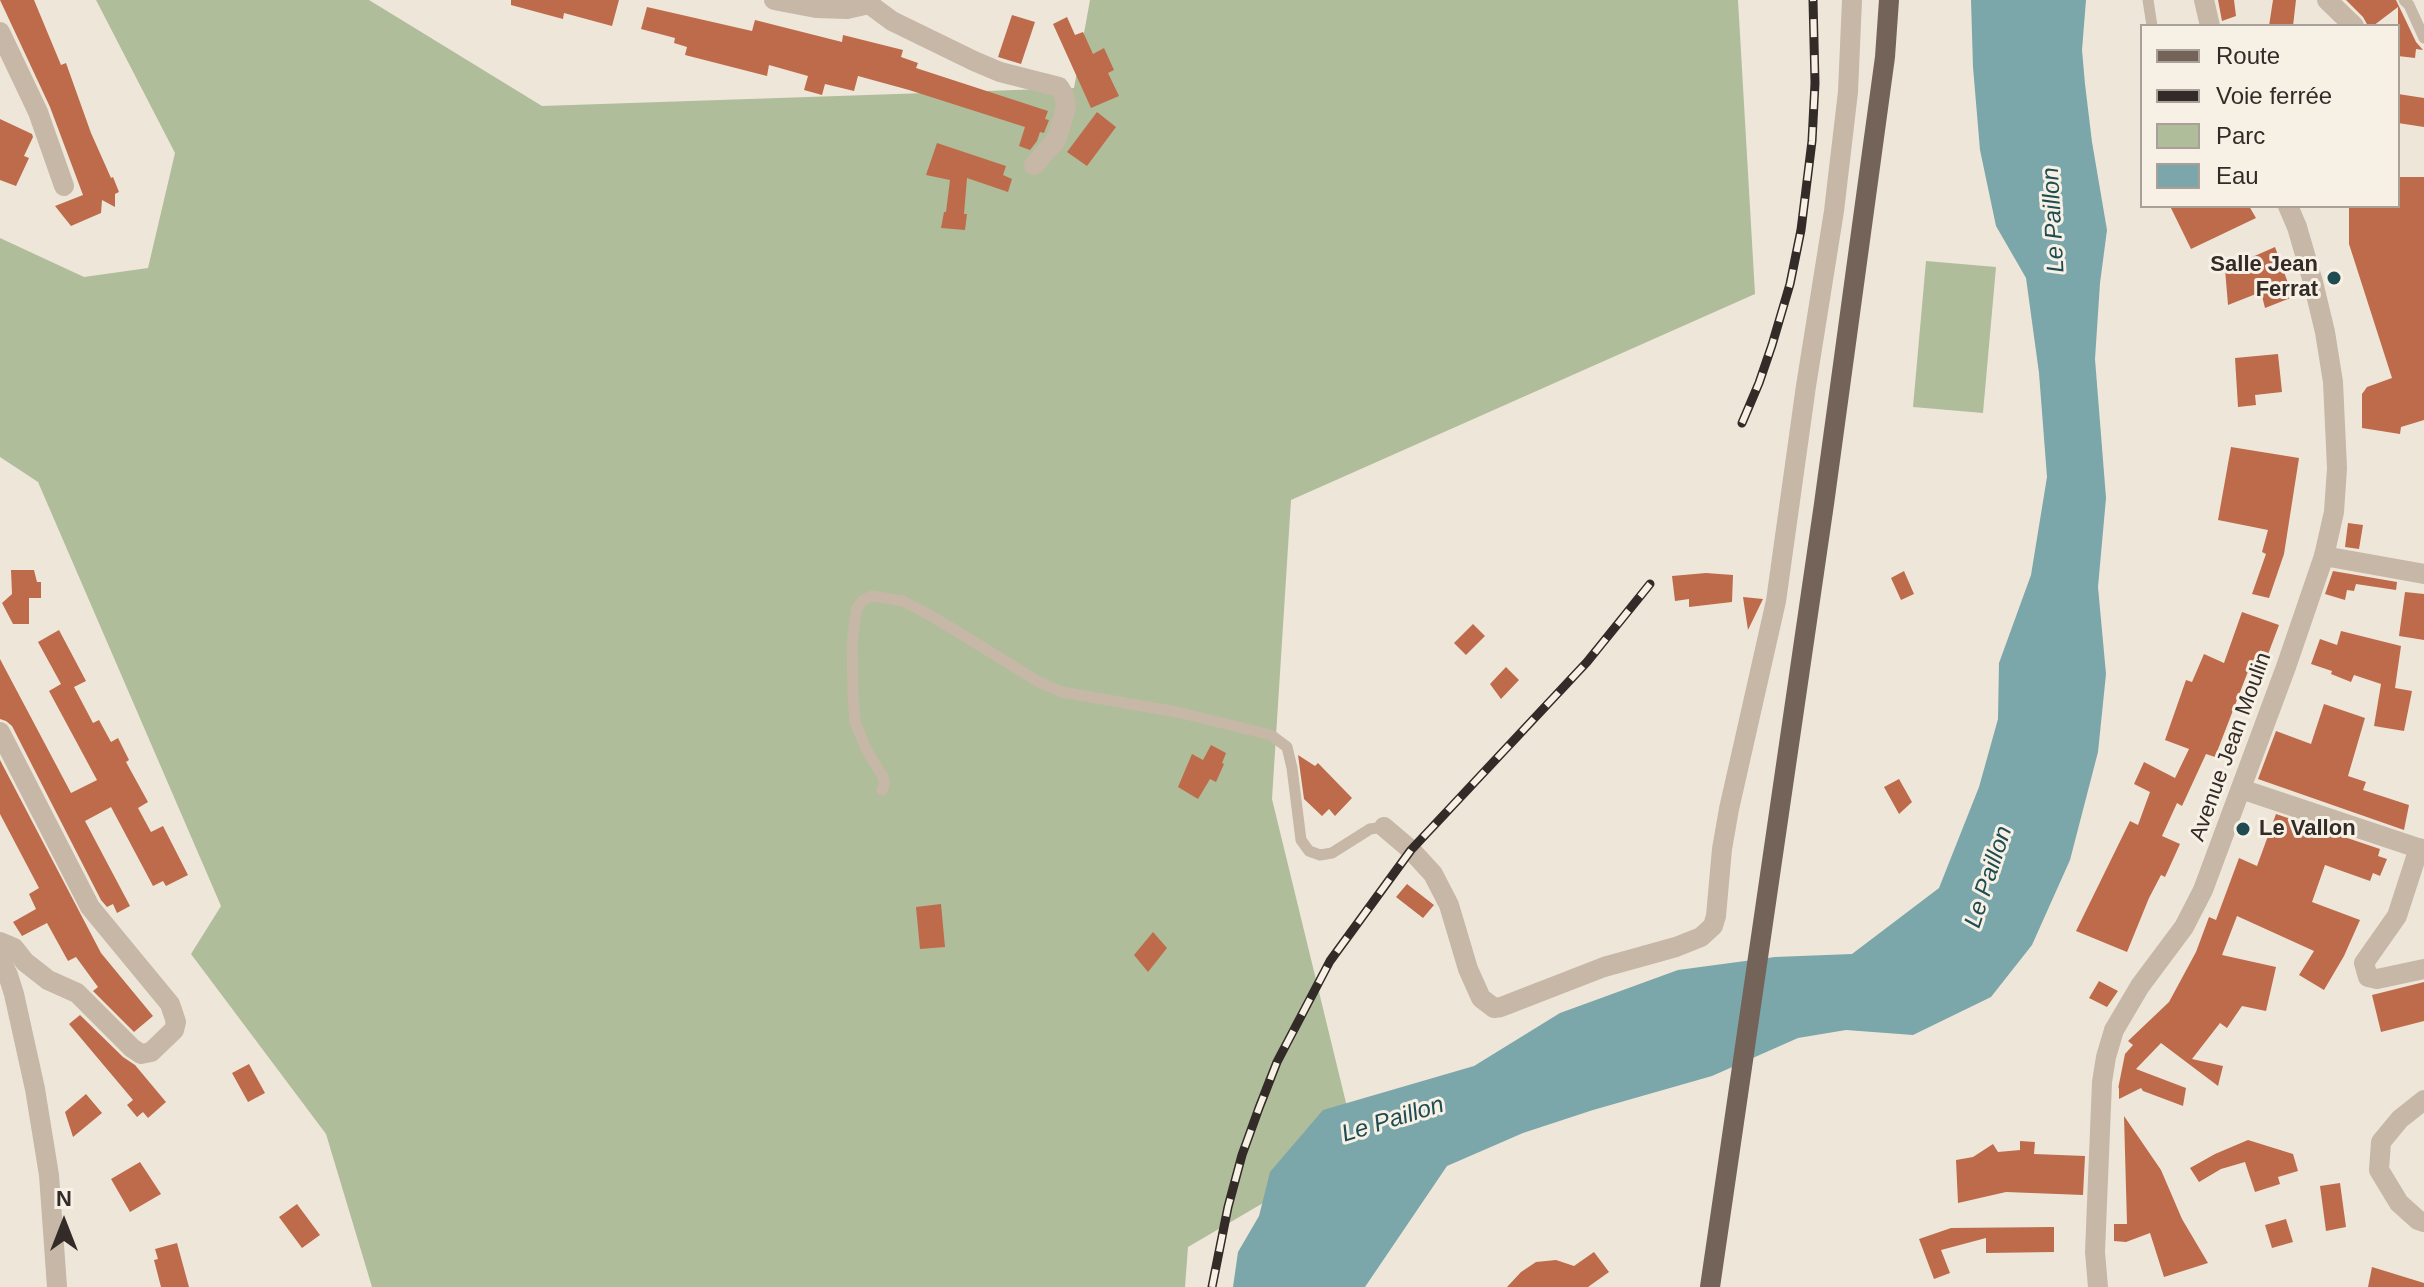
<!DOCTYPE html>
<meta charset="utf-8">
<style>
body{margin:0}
#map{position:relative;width:2424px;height:1287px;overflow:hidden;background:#efe6da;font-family:Arial,sans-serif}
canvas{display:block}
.legend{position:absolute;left:2140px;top:24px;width:260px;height:184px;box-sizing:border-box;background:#f7f0e5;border:2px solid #a9a199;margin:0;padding:10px 14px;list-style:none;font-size:24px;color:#332b27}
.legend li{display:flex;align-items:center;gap:16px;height:40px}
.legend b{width:40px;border:2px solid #a9a199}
.north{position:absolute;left:24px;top:1183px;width:80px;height:80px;-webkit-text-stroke:6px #f7f0e5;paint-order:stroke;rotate:0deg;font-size:22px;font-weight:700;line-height:32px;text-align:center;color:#332b27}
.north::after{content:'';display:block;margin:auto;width:28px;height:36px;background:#332b27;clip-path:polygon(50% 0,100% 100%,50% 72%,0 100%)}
</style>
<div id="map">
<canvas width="2424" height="1287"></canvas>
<ul class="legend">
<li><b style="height:10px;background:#746359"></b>Route</li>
<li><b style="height:10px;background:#332b27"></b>Voie ferrée</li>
<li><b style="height:22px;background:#b0bd9b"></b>Parc</li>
<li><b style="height:22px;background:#7ba6aa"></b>Eau</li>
</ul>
<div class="north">N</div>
</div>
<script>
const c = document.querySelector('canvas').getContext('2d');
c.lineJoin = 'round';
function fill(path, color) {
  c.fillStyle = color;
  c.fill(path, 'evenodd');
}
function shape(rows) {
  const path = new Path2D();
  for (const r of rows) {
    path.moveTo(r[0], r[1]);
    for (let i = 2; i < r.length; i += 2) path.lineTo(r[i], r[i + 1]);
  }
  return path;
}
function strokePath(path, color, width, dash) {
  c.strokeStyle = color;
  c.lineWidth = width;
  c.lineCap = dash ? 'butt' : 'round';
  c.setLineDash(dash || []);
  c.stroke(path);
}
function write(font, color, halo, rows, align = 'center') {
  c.font = font + ' Arial,sans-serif';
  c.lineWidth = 6;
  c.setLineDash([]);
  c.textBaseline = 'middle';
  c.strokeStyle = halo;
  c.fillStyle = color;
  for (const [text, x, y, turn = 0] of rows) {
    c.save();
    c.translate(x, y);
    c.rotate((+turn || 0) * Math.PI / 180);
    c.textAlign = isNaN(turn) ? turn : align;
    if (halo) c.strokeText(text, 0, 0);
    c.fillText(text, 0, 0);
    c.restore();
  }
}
fill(shape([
 [96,0,369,0,542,106,1074,88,1090,0,1738,0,1755,294,1291,500,1272,799,1357,1148,1188,1247,1185,1287,372,1287,326,1134,191,954,221,906,38,482,0,457,0,238,84,277,148,268,175,153],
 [1926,261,1996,267,1983,413,1913,407]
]), '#b0bd9b');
fill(shape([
 [1971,0,2086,0,2082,50,2085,84,2092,142,2107,230,2100,283,2095,359,2106,498,2098,587,2106,674,2098,752,2070,860,2032,945,1991,997,1913,1035,1846,1030,1798,1038,1712,1076,1593,1110,1523,1133,1447,1166,1365,1287,1233,1287,1238,1252,1259,1216,1270,1172,1323,1110,1474,1066,1560,1013,1678,970,1775,957,1852,954,1939,888,1979,787,1998,719,1999,663,2031,575,2047,477,2039,373,2026,278,1996,226,1980,150,1973,67]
]), '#7ba6aa');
fill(shape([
 [0,0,34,0,61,65,66,63,91,133,111,178,113,177,119,192,115,194,115,207,102,200,101,213,71,226,55,206,83,195,50,107],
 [511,0,619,0,612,26,564,13,563,19,511,5],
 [2218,0,2234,0,2236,16,2222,21],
 [2273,0,2296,0,2293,26,2269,26],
 [2346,0,2396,0,2416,42,2423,50,2416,49,2415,58,2398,56,2398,7,2373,26,2368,26,2363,17],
 [647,7,752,31,755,20,842,42,843,35,903,50,901,57,918,63,916,68,1048,111,1045,119,1049,120,1044,133,1040,132,1037,141,1030,150,1019,146,1025,127,909,90,858,76,854,91,825,84,822,95,804,90,808,76,769,65,767,76,685,55,687,47,674,43,675,38,641,29],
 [1012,15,1035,22,1021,64,998,57],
 [1067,17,1075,35,1083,32,1093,54,1104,48,1114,70,1108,73,1119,96,1091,108,1053,24],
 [2398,94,2424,98,2424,127,2398,123],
 [1097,112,1116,127,1087,166,1067,152],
 [0,119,32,134,33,137,24,156,29,158,16,186,0,180],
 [937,143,1006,166,1003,175,1012,179,1008,192,967,178,964,214,967,214,965,230,941,228,944,212,946,212,950,180,926,175],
 [2398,177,2424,177,2424,420,2401,427,2400,434,2362,428,2362,394,2367,387,2392,378,2349,244,2349,206,2398,206],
 [2170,206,2249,206,2256,218,2191,249],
 [2275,247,2293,297,2265,308,2261,292,2228,305,2225,269],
 [2278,354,2282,392,2255,395,2256,405,2238,407,2235,358],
 [2231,447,2299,458,2284,554,2269,598,2252,594,2266,554,2262,552,2268,530,2218,520],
 [2348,523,2363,525,2359,549,2345,547],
 [11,570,34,570,37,582,41,582,41,598,29,598,29,624,13,624,2,603,12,594],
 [1904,571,1914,594,1901,600,1891,578],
 [2333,571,2397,582,2396,590,2356,584,2354,591,2347,590,2345,600,2325,594],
 [1706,573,1733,575,1732,602,1689,607,1689,599,1675,601,1672,576],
 [2405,592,2424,594,2424,640,2399,636],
 [1743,597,1763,599,1748,630],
 [2242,612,2279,625,2264,665,2252,661,2215,757,2206,754,2182,806,2177,803,2162,836,2180,844,2165,877,2161,875,2149,898,2127,952,2076,931,2130,821,2138,825,2150,792,2134,784,2144,762,2175,778,2189,749,2165,740,2186,680,2192,682,2204,654,2224,663],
 [1473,624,1485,636,1466,655,1454,643],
 [59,630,86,681,74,687,93,723,99,720,111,742,118,738,129,760,126,762,148,802,138,808,151,832,163,826,188,875,166,886,163,881,153,886,111,807,85,821,130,906,117,913,113,904,107,907,101,900,12,726,6,721,0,719,0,659,71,793,97,780,49,691,61,684,38,642],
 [2341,631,2401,646,2395,688,2412,691,2404,731,2374,726,2381,684,2354,675,2351,682,2331,674,2332,671,2311,664,2320,639,2337,645],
 [1506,667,1519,680,1501,699,1490,684],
 [2324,704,2365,718,2348,776,2366,782,2363,790,2409,805,2404,830,2258,779,2276,731,2311,744],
 [1211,745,1226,753,1222,763,1224,764,1216,782,1210,779,1198,799,1178,787,1192,754,1203,760],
 [1298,755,1315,766,1318,763,1352,798,1335,816,1329,809,1322,816,1304,799],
 [0,760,101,953,153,1016,134,1032,93,991,98,987,76,957,68,961,47,923,22,936,13,922,36,909,29,894,39,888,0,814],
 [1899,779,1912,802,1899,814,1884,787],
 [2276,814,2380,849,2378,856,2387,859,2380,876,2373,873,2370,881,2325,865,2312,902,2360,920,2344,956,2324,990,2299,975,2314,951,2237,916,2222,955,2276,967,2266,1011,2242,1006,2227,1028,2220,1023,2192,1059,2223,1066,2218,1086,2161,1043,2136,1069,2186,1088,2183,1106,2143,1091,2141,1088,2119,1099,2119,1087,2118,1089,2125,1054,2133,1045,2128,1041,2169,1002,2196,952,2209,917,2216,920,2239,858,2257,866],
 [1407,884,1434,905,1423,918,1396,897],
 [941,904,945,947,920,949,916,907],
 [1153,932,1167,948,1148,972,1134,955],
 [2099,981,2118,991,2107,1007,2089,998],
 [2424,982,2424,1021,2381,1032,2372,995],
 [80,1015,123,1057,135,1065,166,1102,148,1118,143,1112,137,1117,127,1105,133,1100,69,1024],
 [249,1064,265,1093,248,1102,232,1073],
 [86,1094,102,1113,73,1137,65,1112],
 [2124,1116,2161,1170,2182,1219,2208,1263,2164,1277,2150,1233,2126,1242,2114,1241,2114,1224,2127,1224],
 [2248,1140,2293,1154,2298,1171,2278,1177,2280,1184,2255,1192,2245,1162,2221,1169,2199,1182,2190,1168,2215,1154],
 [2020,1141,2035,1142,2034,1154,2085,1156,2083,1195,2006,1192,1958,1203,1956,1160,1973,1157,1993,1144,1998,1152,2020,1150],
 [140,1162,161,1194,130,1212,111,1179],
 [2340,1183,2346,1227,2326,1231,2320,1186],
 [297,1204,320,1235,302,1248,279,1217],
 [2286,1219,2293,1242,2272,1248,2265,1225],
 [2054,1227,2054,1252,1986,1253,1986,1238,1941,1250,1950,1273,1934,1279,1919,1239,1951,1228],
 [177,1243,189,1287,161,1287,154,1260,158,1259,155,1249],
 [1594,1252,1609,1272,1588,1287,1507,1287,1521,1272,1536,1262,1556,1260,1574,1266],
 [2372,1267,2424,1283,2424,1287,2368,1287]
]), '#bd6b4a');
strokePath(shape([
 [2148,0,2152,26],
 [2404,0,2409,5,2424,38],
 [882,790,884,785,883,777,866,749,855,722,853,697,852,645,856,610,862,601,872,596,903,601,935,618,1039,682,1062,692,1177,712,1271,735,1287,747,1292,768,1301,840,1309,851,1320,855,1332,853,1370,829,1384,827]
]), '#c6b7a7', 11);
strokePath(shape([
 [774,0,816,8,847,9,869,4,892,21,974,61,1000,72,1059,87,1064,95,1066,107,1063,118,1056,140,1034,165],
 [2327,0,2354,26],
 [0,32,38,112,64,186],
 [2324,556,2424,574],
 [0,732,90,907,170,1004,176,1022,174,1030,151,1052,141,1054,132,1048,77,993,48,980,25,962,14,948,0,942],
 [2241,789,2424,850],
 [1384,827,1411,850,1433,874,1449,905,1468,969,1481,998,1494,1008,1501,1007,1604,967,1676,947,1701,937,1713,926,1716,916,1722,849,1729,809,1776,601,1806,386,1834,211,1848,92,1852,0],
 [2419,848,2397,916,2364,963,2368,977,2377,979,2424,969],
 [2424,1100,2400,1119,2381,1142,2379,1170,2399,1203,2418,1220,2424,1222]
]), '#c6b7a7', 20);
strokePath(shape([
 [2204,0,2210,26],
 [0,959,8,975,14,994,35,1089,49,1175,57,1287],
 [2098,1287,2095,1252,2102,1082,2106,1057,2114,1030,2140,986,2184,927,2203,890,2286,667,2324,556,2334,512,2337,468,2333,382,2325,332,2313,282,2297,227,2288,206]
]), '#c6b7a7', 20);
strokePath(shape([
 [1710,1287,1824,504,1885,57,1889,0]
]), '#746359', 20);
const rail = shape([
 [1742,423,1759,383,1772,345,1790,284,1801,230,1812,141,1815,83,1813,0],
 [1212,1287,1228,1207,1242,1155,1259,1108,1277,1062,1330,961,1411,850,1587,662,1650,584]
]);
strokePath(rail, '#332b27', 9);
strokePath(rail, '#f7f0e5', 6, [18]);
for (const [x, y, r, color] of [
 [2334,278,8,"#1f4c52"],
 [2243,829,8,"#1f4c52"]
]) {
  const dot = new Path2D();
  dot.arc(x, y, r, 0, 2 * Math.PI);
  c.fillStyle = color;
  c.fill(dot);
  strokePath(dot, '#f7f0e5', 3);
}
write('bold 22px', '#332b27', '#f7f0e5', [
 ["Salle Jean",2318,265],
 ["Ferrat",2318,290],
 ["Le Vallon",2259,829,"left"]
], 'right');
write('22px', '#332b27', '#f7f0e5', [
 ["Avenue Jean Moulin",2231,747,-70]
]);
write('italic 24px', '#1f4c52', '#f7f0e5', [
 ["Le Paillon",2054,220,-93],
 ["Le Paillon",1989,877,-72],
 ["Le Paillon",1393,1120,-17]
]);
</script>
